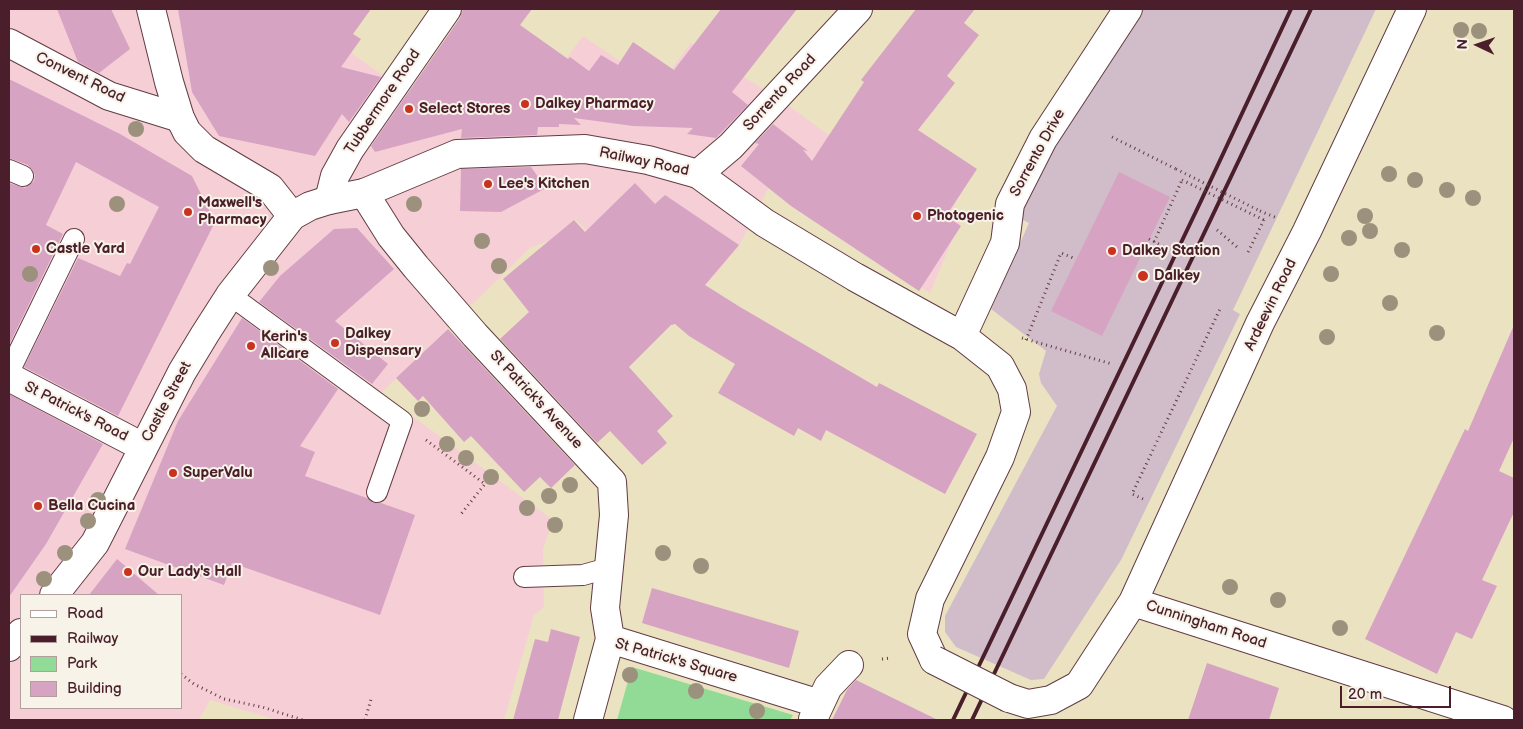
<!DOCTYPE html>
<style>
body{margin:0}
#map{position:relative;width:1523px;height:729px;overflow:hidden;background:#ebe2c1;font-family:"Balsamiq Sans",sans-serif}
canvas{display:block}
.frame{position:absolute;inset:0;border:10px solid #4a1f2b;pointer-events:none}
.legend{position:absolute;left:20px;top:594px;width:162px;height:115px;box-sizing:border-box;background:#f7f3e8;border:1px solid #b29e9c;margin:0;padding:6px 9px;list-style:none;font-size:15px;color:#4a1f2b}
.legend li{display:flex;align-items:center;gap:10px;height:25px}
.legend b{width:25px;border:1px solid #b29e9c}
.north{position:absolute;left:1453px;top:20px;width:50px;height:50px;-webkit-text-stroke:4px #f7f3e8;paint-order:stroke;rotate:273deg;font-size:14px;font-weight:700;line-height:20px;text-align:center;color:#4a1f2b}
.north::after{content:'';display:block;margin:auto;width:18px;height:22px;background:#4a1f2b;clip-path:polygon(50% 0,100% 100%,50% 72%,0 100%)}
.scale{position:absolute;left:1340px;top:686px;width:111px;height:22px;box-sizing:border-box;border:2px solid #4a1f2b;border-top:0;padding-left:6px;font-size:15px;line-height:18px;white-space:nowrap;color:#4a1f2b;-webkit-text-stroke:4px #f7f3e8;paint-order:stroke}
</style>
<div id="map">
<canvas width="1523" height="729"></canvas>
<div class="frame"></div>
<ul class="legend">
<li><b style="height:6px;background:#fff"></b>Road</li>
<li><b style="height:6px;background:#4a1f2b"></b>Railway</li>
<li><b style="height:14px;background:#92db96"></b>Park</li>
<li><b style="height:14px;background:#d7a3c3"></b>Building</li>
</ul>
<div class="north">N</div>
<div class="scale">20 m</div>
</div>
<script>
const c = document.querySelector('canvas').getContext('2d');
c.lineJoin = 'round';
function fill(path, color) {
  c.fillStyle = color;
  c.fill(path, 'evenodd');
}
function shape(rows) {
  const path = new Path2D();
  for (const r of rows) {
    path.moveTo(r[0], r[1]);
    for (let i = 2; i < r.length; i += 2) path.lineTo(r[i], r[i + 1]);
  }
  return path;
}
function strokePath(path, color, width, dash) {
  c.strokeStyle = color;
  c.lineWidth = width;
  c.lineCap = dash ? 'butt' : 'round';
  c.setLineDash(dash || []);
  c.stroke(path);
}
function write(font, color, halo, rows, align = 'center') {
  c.font = font + ' "Balsamiq Sans",sans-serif';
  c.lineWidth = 4;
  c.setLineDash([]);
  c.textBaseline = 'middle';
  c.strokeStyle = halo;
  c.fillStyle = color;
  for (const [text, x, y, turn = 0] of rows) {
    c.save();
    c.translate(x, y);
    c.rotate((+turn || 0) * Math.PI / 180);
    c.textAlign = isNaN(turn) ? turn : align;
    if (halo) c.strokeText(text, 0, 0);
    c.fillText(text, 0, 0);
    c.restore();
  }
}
fill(shape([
 [9,9,280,9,282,16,303,19,445,119,553,77,583,36,658,87,691,43,788,105,903,190,975,170,949,214,960,221,930,293,770,185,739,246,706,285,704,284,673,326,654,306,627,272,575,219,549,241,530,248,381,393,553,520,543,549,544,607,534,615,504,720,277,720,210,700,199,720,9,720],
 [21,595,181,595,181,708,21,708]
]), '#f6cfd6');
fill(shape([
 [1140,9,1376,9,1233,310,1240,314,1121,560,1044,679,1031,680,956,647,945,632,945,616,1057,406,1041,383,1039,374,1046,351,991,309,1029,223,1011,214]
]), '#d1bdc9');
fill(shape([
 [632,667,793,715,790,720,617,720]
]), '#92db96');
fill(shape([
 [57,9,111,9,130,49,99,73,78,62],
 [178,9,371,9,353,34,361,39,341,67,381,77,349,122,342,114,315,156,219,136,192,92],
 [463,9,532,9,520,25,568,59,570,57,589,71,601,55,618,65,633,42,674,70,721,9,797,9,732,92,748,105,716,138,687,134,693,128,633,126,574,118,581,125,559,124,559,127,538,127,537,135,461,138,462,129,375,152,371,146,460,18],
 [916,9,975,9,964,23,979,35,947,76,955,83,918,130,977,169,946,216,961,226,919,291,791,206,741,166,759,144,755,143,773,124,808,151,803,150,812,161,864,82,861,80],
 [9,79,120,134,192,176,215,222,118,416,24,367,78,258,120,276,127,263,130,264,159,207,76,162,46,225,63,234,9,345,9,183,25,188,34,181,35,175,28,165,9,158],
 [531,167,546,188,501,212,460,211,461,169],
 [1119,172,1170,197,1102,336,1051,311],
 [635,183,655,204,665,195,739,245,705,285,740,307,877,387,879,383,977,434,945,494,826,430,821,441,798,428,794,436,718,393,735,364,689,336,675,324,671,325,629,367,673,416,657,431,667,443,642,465,610,431,597,443,500,339,529,312,503,279,574,220,585,232],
 [357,228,394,269,335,321,388,364,372,384,259,302,280,276,334,229],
 [242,318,338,389,300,446,315,452,305,476,367,498,373,503,381,503,415,515,380,615,232,563,224,585,125,549,178,421],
 [1514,325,1514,438,1499,471,1514,478,1514,512,1482,580,1497,586,1472,639,1456,632,1437,674,1365,639,1465,429,1468,431],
 [448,329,575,465,551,488,540,477,524,492,471,436,464,442,423,396,418,401,396,378],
 [9,394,103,444,46,544,9,597],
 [117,559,159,595,89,595],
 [652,588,799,631,789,668,642,623],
 [551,629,580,637,558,720,513,720,535,639,548,642],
 [1207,663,1279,688,1269,720,1188,720],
 [856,680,938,720,832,720,847,690]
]), '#d7a3c3');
const service = shape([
 [9,170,23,176],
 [230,295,402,421,377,492],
 [9,372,74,239],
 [524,577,583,575,608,568]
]);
const minor = shape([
 [9,43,109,96,180,118],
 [698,174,765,223,855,277,962,336,1000,366,1012,389,1016,412,1000,457,930,599,922,634,934,660],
 [364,193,391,236,416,267,475,335,612,482,614,515,605,608,610,639],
 [329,200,335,176,350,149,447,9],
 [962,336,1005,243,1010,204,1043,139,1128,9],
 [9,377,143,447],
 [1133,602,1503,720],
 [1009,698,1028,704,1051,700,1079,685,1133,602,1260,323,1307,231,1412,9],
 [813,719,828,687,849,665],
 [588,720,610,639,820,704]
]);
const tertiary = shape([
 [151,9,169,82,180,118,187,132,204,149,270,188,292,216]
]);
const secondary = shape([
 [54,595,95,543,182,372,205,334,230,295,292,216,310,206,329,200,364,193,457,154,585,149,648,160,698,174,731,146,858,9],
 [9,647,21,633]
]);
strokePath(service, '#623c42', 22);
strokePath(minor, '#623c42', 30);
strokePath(tertiary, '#623c42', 30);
strokePath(secondary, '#623c42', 30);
strokePath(shape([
 [1112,137,1176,169],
 [1260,211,1277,218],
 [1217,230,1237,247],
 [1149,239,1168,249],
 [1154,242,1182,180],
 [1248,252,1264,220],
 [1022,338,1112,364],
 [1026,340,1061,253,1076,259],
 [426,440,485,484,461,514],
 [1143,499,1132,494,1220,309],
 [882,659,891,658],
 [181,674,194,684,224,699,262,707,303,720],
 [365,720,372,696]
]), '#623c42', 3, [1, 4]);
strokePath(service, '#fff', 20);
strokePath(minor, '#fff', 28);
strokePath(tertiary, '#fff', 28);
strokePath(secondary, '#fff', 28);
strokePath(shape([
 [953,720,1200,203,1291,9],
 [972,720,1311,9]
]), '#4a1f2b', 4);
const minorBridge = shape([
 [934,660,1009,698]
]);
strokePath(minorBridge, '#623c42', 30, []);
strokePath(shape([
 [1176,169,1260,211],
 [1182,180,1264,220]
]), '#623c42', 3, [1, 4]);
strokePath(minorBridge, '#fff', 28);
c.fillStyle = '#9c917d';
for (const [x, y] of [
 [1461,30],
 [1479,31],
 [136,129],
 [1389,174],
 [1415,180],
 [1447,190],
 [1473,198],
 [117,204],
 [414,204],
 [1365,216],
 [1370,231],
 [1349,238],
 [482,241],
 [1402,250],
 [499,266],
 [271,268],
 [30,274],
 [1331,274],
 [1390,303],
 [1437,333],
 [1327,337],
 [422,409],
 [447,444],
 [466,458],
 [491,477],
 [570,485],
 [549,496],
 [98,500],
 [527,508],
 [88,521],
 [555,525],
 [65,553],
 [663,553],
 [701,566],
 [44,579],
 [1230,587],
 [1278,600],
 [1340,628],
 [630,675],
 [696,691],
 [757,711]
]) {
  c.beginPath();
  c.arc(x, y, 8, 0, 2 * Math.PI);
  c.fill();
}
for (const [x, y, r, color] of [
 [525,104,5,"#c8321e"],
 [409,109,5,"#c8321e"],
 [488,184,5,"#c8321e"],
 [188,212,5,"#c8321e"],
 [917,216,5,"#c8321e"],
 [36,249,5,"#c8321e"],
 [1112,251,5,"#c8321e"],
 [1143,276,6,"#c8321e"],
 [335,343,5,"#c8321e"],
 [251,346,5,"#c8321e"],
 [173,473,5,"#c8321e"],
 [38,506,5,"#c8321e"],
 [128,572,5,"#c8321e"]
]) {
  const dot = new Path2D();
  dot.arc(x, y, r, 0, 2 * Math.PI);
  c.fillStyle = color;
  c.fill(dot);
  strokePath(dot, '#f7f3e8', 2);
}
write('15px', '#4a1f2b', '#f7f3e8', [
 ["Convent Road",80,78,26],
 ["Sorrento Road",780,93,-47],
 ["Tubbermore Road",383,102,-56],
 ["Sorrento Drive",1038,153,-61],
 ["Railway Road",644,162,12],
 ["Ardeevin Road",1271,305,-64],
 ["St Patrick's Avenue",536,400,47],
 ["Castle Street",167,402,-62],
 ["St Patrick's Road",76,412,27],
 ["Cunningham Road",1206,625,18],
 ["St Patrick's Square",676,661,16]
]);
write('bold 15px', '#4a1f2b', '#f7f3e8', [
 ["Dalkey Pharmacy",535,104],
 ["Select Stores",419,109],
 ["Lee's Kitchen",498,184],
 ["Maxwell's",198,203],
 ["Pharmacy",198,220],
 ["Photogenic",927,216],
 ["Castle Yard",46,249],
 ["Dalkey Station",1122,251],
 ["Dalkey",1154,276],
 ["Dalkey",345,334],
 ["Dispensary",345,351],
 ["Kerin's",261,337],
 ["Allcare",261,354],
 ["SuperValu",183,473],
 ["Bella Cucina",48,506],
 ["Our Lady's Hall",138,572]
], 'left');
</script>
